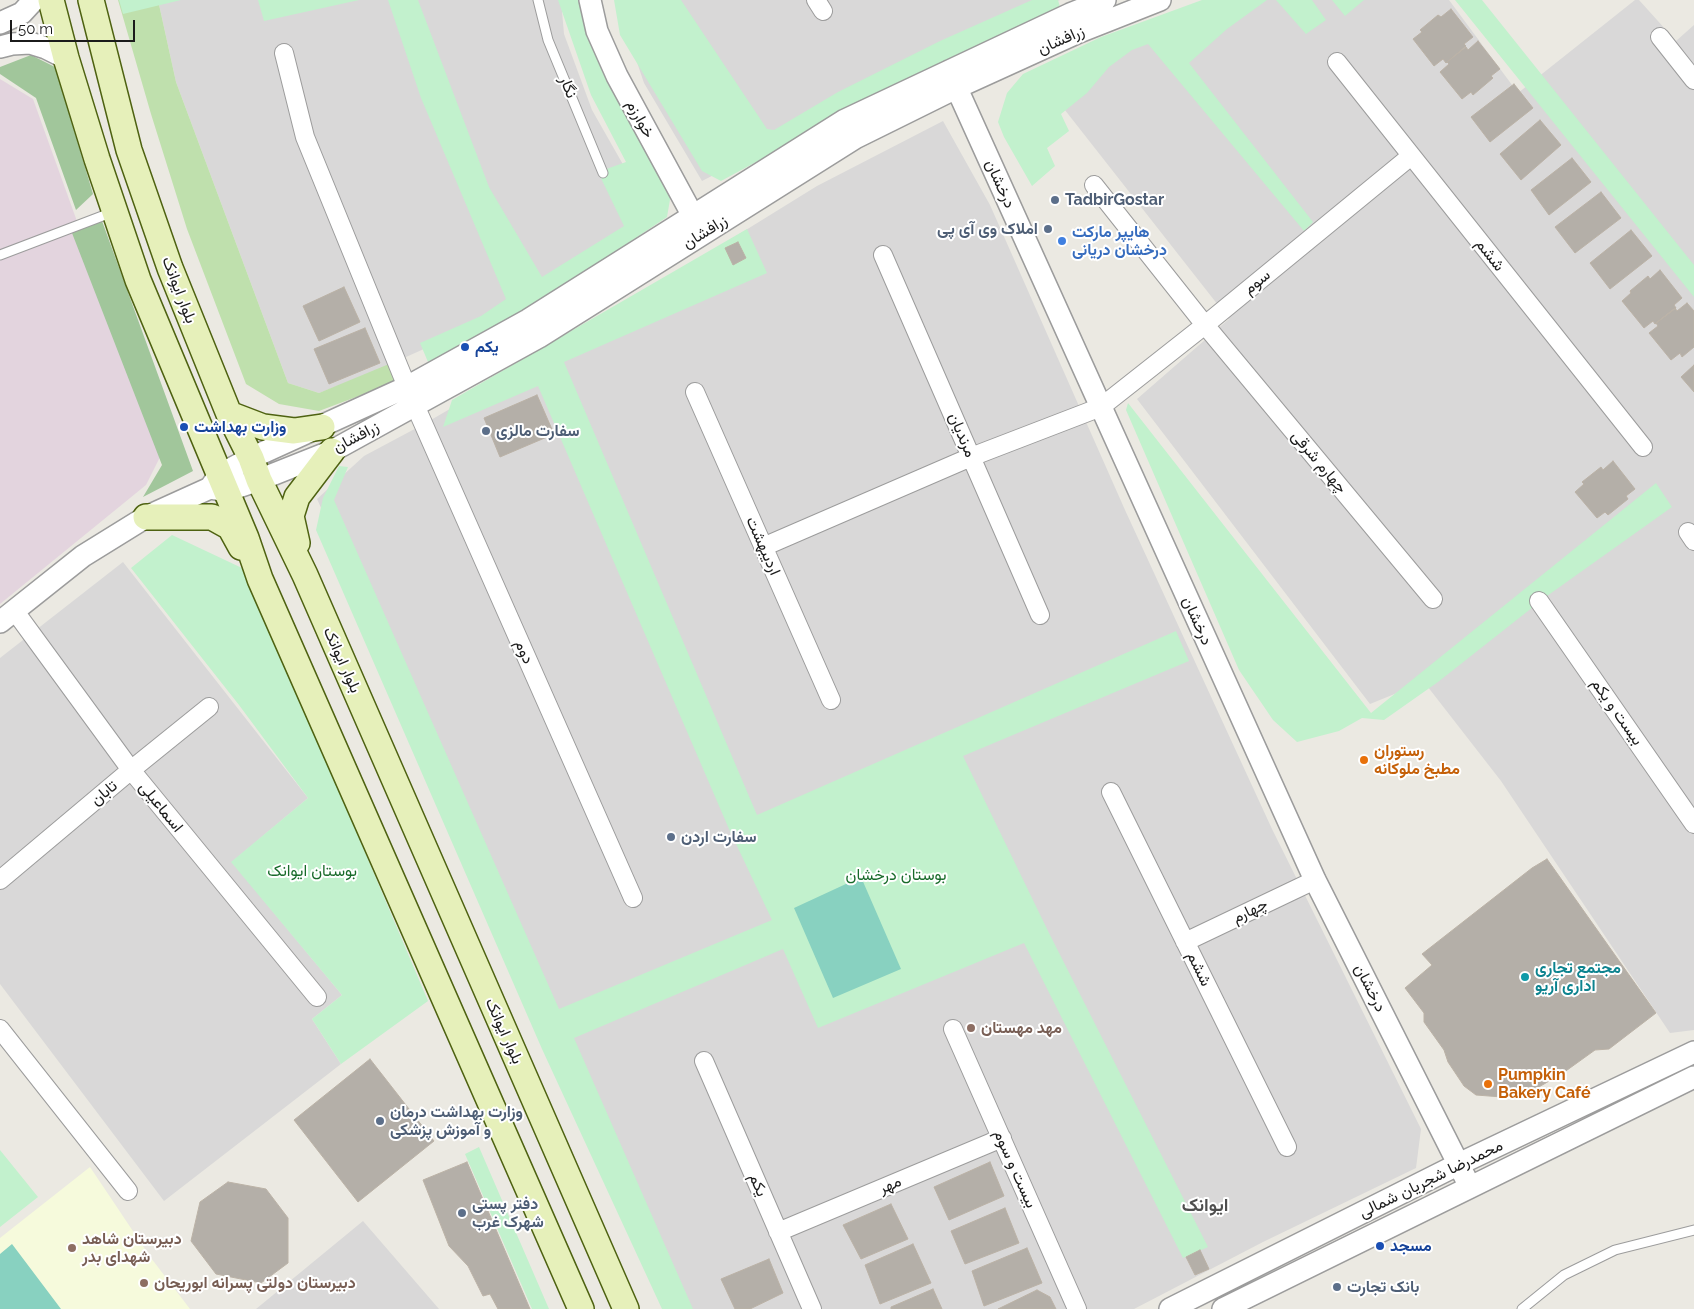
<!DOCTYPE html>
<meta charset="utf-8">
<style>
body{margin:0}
#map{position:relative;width:1694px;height:1309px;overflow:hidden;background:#ebe9e2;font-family:Raleway,sans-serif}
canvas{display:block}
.scale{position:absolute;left:10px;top:20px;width:125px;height:22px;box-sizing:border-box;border:2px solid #1b1b1b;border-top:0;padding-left:6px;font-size:15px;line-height:18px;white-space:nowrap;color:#1b1b1b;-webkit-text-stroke:4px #fff;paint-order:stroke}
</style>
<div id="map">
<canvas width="1694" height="1309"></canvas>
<div class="scale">50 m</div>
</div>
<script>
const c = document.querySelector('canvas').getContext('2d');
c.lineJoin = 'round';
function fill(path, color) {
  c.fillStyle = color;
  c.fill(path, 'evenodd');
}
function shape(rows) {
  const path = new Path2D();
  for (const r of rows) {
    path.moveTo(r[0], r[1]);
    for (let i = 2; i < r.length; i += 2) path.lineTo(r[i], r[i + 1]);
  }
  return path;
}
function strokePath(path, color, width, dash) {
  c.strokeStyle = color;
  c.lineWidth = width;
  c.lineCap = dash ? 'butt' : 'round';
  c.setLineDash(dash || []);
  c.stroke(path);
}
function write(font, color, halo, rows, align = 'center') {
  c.font = font + ' Raleway,Vazirmatn,sans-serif';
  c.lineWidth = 4;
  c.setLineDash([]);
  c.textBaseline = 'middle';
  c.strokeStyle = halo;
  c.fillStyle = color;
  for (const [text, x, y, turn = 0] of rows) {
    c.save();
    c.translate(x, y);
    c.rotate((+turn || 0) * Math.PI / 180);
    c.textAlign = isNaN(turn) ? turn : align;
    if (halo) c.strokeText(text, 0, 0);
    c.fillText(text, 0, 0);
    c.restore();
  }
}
fill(shape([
 [158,0,561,0,564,34,592,110,654,219,491,319,359,378,319,393,288,383,176,82],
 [616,0,1060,0,1028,13,702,181,644,83],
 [1258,0,1449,0,1518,93,1635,0,1639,0,1676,41,1694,25,1694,1030,1670,1033,1501,781,1424,682,1370,704,1137,399,1229,319,1039,77],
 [943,121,990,205,1125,510,1272,829,1421,1129,1416,1168,1263,1242,1134,1309,670,1309,407,697,317,499,364,456,424,424,467,399,665,280,817,186],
 [123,562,308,798,232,862,342,995,312,1019,341,1064,164,1201,0,984,0,658],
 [363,1221,439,1309,256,1309]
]), '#d9d8d8');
fill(shape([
 [0,79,33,99,161,455,146,485,0,604]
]), '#e3d4de');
fill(shape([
 [90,1167,151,1258,190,1309,0,1309,0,1238]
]), '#f6fadc');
fill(shape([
 [118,0,158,0,176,82,288,383,319,393,389,364,396,382,319,411,279,404,246,384,187,229,151,114]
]), '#bfe0ad');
fill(shape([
 [31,55,55,67,93,194,76,210,36,98,0,74,0,67],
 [102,221,193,471,143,497,162,465,72,233]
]), '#a1c69b');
fill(shape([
 [119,0,181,0,123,14],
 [258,0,359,0,264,21],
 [388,0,418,0,489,187,542,277,624,226,598,172,626,162,591,95,558,0,586,0,672,188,667,217,528,310,428,362,420,343,481,316,506,299,421,98],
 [614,0,681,0,767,129,774,130,838,92,940,41,1032,0,1058,0,1060,7,1054,14,887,88,804,136,721,181,702,171,620,35],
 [1202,0,1267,0,1227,29,1189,63,1313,222,1304,231,1148,44,1132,50,1109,67,1087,93,1061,114,1069,131,1047,148,1055,166,1032,186,1004,137,998,122,1007,93,1023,74,1101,37],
 [1276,0,1312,0,1326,20,1306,34],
 [1332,0,1364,0,1345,16],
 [1455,0,1482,0,1694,265,1694,297],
 [747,229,767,273,564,362,757,815,1176,631,1189,661,963,756,1049,933,1208,1247,1183,1258,1024,943,818,1028,783,949,574,1038,693,1309,662,1309,542,1049,316,530,323,498,339,466,348,467,334,500,559,1009,772,920,729,829,538,386,443,427,452,400],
 [1128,403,1371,713,1656,483,1672,507,1547,596,1438,682,1384,720,1362,718,1339,731,1297,742,1273,720,1239,670,1126,410],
 [172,535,242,568,334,779,428,1001,341,1064,312,1019,342,995,231,862,308,798,239,705,131,568],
 [479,1147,549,1309,532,1309,465,1154],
 [0,1150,38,1197,0,1227]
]), '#c2f1cd');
fill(shape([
 [861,877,901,969,833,998,794,908],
 [12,1244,61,1309,0,1309,0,1254]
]), '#88d1c0');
const building = shape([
 [1451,9,1473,37,1464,44,1466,46,1446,63,1443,59,1434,66,1413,39,1422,32,1420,30,1438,15,1441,17,1451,9],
 [1478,41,1500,69,1491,76,1493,78,1473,95,1471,92,1462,99,1440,72,1449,64,1447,62,1466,47,1468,50,1478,41],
 [1514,84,1533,108,1490,142,1471,117,1514,84],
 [1540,120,1561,145,1521,180,1500,154,1540,120],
 [1572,158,1591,182,1549,215,1531,190,1572,158],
 [1601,192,1621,218,1575,253,1555,227,1601,192],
 [1631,230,1652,256,1610,289,1590,263,1631,230],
 [738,242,746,258,733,265,725,248,738,242],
 [1660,270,1682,298,1674,305,1676,308,1655,324,1653,321,1644,328,1622,301,1631,293,1630,291,1648,276,1650,279,1660,270],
 [344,287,360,322,319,341,303,306,344,287],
 [1687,303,1694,311,1694,347,1682,357,1680,353,1671,360,1649,333,1658,326,1656,323,1675,308,1677,311,1687,303],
 [365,328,380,363,329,384,314,349,365,328],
 [1694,365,1694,392,1681,377,1694,365],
 [537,395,554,434,500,457,484,418,537,395],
 [1613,461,1635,489,1626,496,1628,499,1608,515,1605,512,1597,518,1575,492,1584,484,1582,482,1601,467,1603,470,1613,461],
 [1547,859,1656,1013,1609,1049,1595,1050,1563,1073,1525,1095,1502,1097,1476,1095,1464,1086,1448,1062,1444,1050,1424,1022,1424,1013,1405,988,1432,965,1422,954,1532,868,1547,859],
 [370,1059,434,1141,358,1202,294,1120,370,1059],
 [467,1162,530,1309,498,1309,490,1294,483,1296,468,1266,449,1246,423,1180,467,1162],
 [990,1162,1004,1196,949,1220,934,1187,990,1162],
 [228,1182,266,1189,288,1218,288,1263,261,1283,216,1274,191,1241,200,1202,228,1182],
 [891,1204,908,1239,861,1259,843,1225,891,1204],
 [1005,1208,1019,1243,965,1264,951,1231,1005,1208],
 [913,1244,931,1283,880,1304,865,1265,913,1244],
 [1027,1248,1042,1283,984,1306,972,1271,1027,1248],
 [1200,1250,1209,1269,1195,1275,1186,1257,1200,1250],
 [769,1259,783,1293,750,1309,735,1309,721,1279,769,1259],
 [933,1289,942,1309,891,1309,891,1307,933,1289],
 [1037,1290,1050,1297,1056,1309,998,1309,1037,1290]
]);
fill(building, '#b4afa8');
strokePath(building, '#bbb2a6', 1);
const service = shape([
 [538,0,548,40,603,173],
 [0,255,113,212],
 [1522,1309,1564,1275,1615,1250,1694,1230]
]);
const minor = shape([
 [816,0,823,11],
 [1660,37,1694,80],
 [284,53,305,137,407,387,633,898],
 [1337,62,1643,447],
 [1094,185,1205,325,1433,599],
 [883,255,1040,615],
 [695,392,831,700],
 [1688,532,1694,541],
 [763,547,971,457,1101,407,1205,325,1411,156],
 [1539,601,1694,824],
 [14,610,131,770,317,997],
 [1111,792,1287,1147],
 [0,880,131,770,209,707],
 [1185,942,1315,880],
 [0,1029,128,1191],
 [953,1029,1077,1309],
 [704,1061,812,1309],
 [778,1232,1002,1138]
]);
const tertiary = shape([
 [590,0,597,31,617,76,700,229],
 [0,23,22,13,34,0],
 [0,47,12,44,30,43,46,48,66,58],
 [949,71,1315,880,1470,1187],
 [210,488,226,491,259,480,332,451,539,337,855,138,956,88,1079,32,1160,0],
 [0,622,83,556,146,517,210,488,219,475,251,458,407,387,528,320,845,120,1070,14,1105,0],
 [1170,1309,1459,1164,1694,1052],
 [1223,1309,1694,1077]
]);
const secondary = shape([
 [51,0,66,58,97,159,138,280,246,538,260,579,581,1309],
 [91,0,129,150,170,268,229,414,251,458,259,480,305,575,626,1309],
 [229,414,263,427,294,431,322,427],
 [146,517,212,517,230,527,241,547],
 [297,543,291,516,297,497,332,451]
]);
strokePath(service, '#9c9c9c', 11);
strokePath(minor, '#9c9c9c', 20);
strokePath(tertiary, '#9c9c9c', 24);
strokePath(secondary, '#4e6211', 28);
strokePath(service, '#fff', 9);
strokePath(minor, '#fff', 18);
strokePath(tertiary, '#fff', 21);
strokePath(secondary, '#e6f0ba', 25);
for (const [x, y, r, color] of [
 [1055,200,5,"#5c6f8a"],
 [1048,229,5,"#5c6f8a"],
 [1062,241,5,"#3f7fe0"],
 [465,347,5,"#1a4fb4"],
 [184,427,5,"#1a4fb4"],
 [486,431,5,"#5c6f8a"],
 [1364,760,5,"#e8710a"],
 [671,837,5,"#5c6f8a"],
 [1525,977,5,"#0f9aa8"],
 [971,1028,5,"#8d6e63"],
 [1488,1084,5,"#e8710a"],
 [380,1121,5,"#5c6f8a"],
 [462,1213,5,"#5c6f8a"],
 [1380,1246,5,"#1a4fb4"],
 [72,1248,5,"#8d6e63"],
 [144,1283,5,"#8d6e63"],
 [1337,1287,5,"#5c6f8a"]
]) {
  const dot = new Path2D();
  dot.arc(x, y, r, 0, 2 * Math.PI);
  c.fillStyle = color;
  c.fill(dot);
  strokePath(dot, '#fff', 2);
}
write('16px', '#1b1b1b', '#fff', [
 ["زرافشان",1061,40,-24],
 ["نگار",568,87,68],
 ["خوارزم",640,119,61],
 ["درخشان",1000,184,66],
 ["زرافشان",705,232,-32],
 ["ششم",1490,255,52],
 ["سوم",1257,282,-39],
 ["بلوار ایوانک",179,290,69],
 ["مرنديان",962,435,67],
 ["زرافشان",356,437,-28],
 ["چهارم شرقی",1319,462,50],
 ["اردیبهشت",763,546,66],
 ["درخشان",1197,621,66],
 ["دوم",524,652,66],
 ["بلوار ایوانک",342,660,66],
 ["بیست و یکم",1617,712,55],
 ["تابان",104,793,-40],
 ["اسماعیلی",161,807,51],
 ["چهارم",1250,911,-26],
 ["ششم",1199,969,64],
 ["درخشان",1370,988,63],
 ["بلوار ایوانک",504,1031,66],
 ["بیست و سوم",1015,1169,66],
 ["محمدرضا شجریان شمالی",1431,1179,-26],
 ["یکم",758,1185,67],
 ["مهر",890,1185,-23]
]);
write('bold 16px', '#4e5e75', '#fff', [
 ["TadbirGostar",1065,200],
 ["املاک وی آی پی",1038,229,"right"],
 ["سفارت مالزی",496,431],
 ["سفارت اردن",681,837],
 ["وزارت بهداشت درمان",390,1112],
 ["و آموزش پزشکی",390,1130],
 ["دفتر پستی",472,1204],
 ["شهرک غرب",472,1222],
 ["بانک تجارت",1347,1287]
], 'left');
write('bold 16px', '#366cbe', '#fff', [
 ["هایپر مارکت",1072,232],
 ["درخشان دریانی",1072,250]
], 'left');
write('bold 16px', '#164399', '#fff', [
 ["یکم",475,347],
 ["وزارت بهداشت",194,427],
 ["مسجد",1390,1246]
], 'left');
write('bold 16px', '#c56008', '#fff', [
 ["رستوران",1374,751],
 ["مطبخ ملوکانه",1374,769],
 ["Pumpkin",1498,1075],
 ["Bakery Café",1498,1093]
], 'left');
write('16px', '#186a2a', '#fff', [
 ["بوستان ایوانک",312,871],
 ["بوستان درخشان",896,875]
]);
write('bold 16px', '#0d838f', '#fff', [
 ["مجتمع تجاری",1535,968],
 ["اداری آريو",1535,986]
], 'left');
write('bold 16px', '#785e54', '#fff', [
 ["مهد مهستان",981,1028],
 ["دبیرستان شاهد",82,1239],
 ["شهدای بدر",82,1257],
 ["دبیرستان دولتی پسرانه ابوریحان",154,1283]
], 'left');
write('bold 18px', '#4e4e4e', '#fff', [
 ["ایوانک",1205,1206]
]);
</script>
